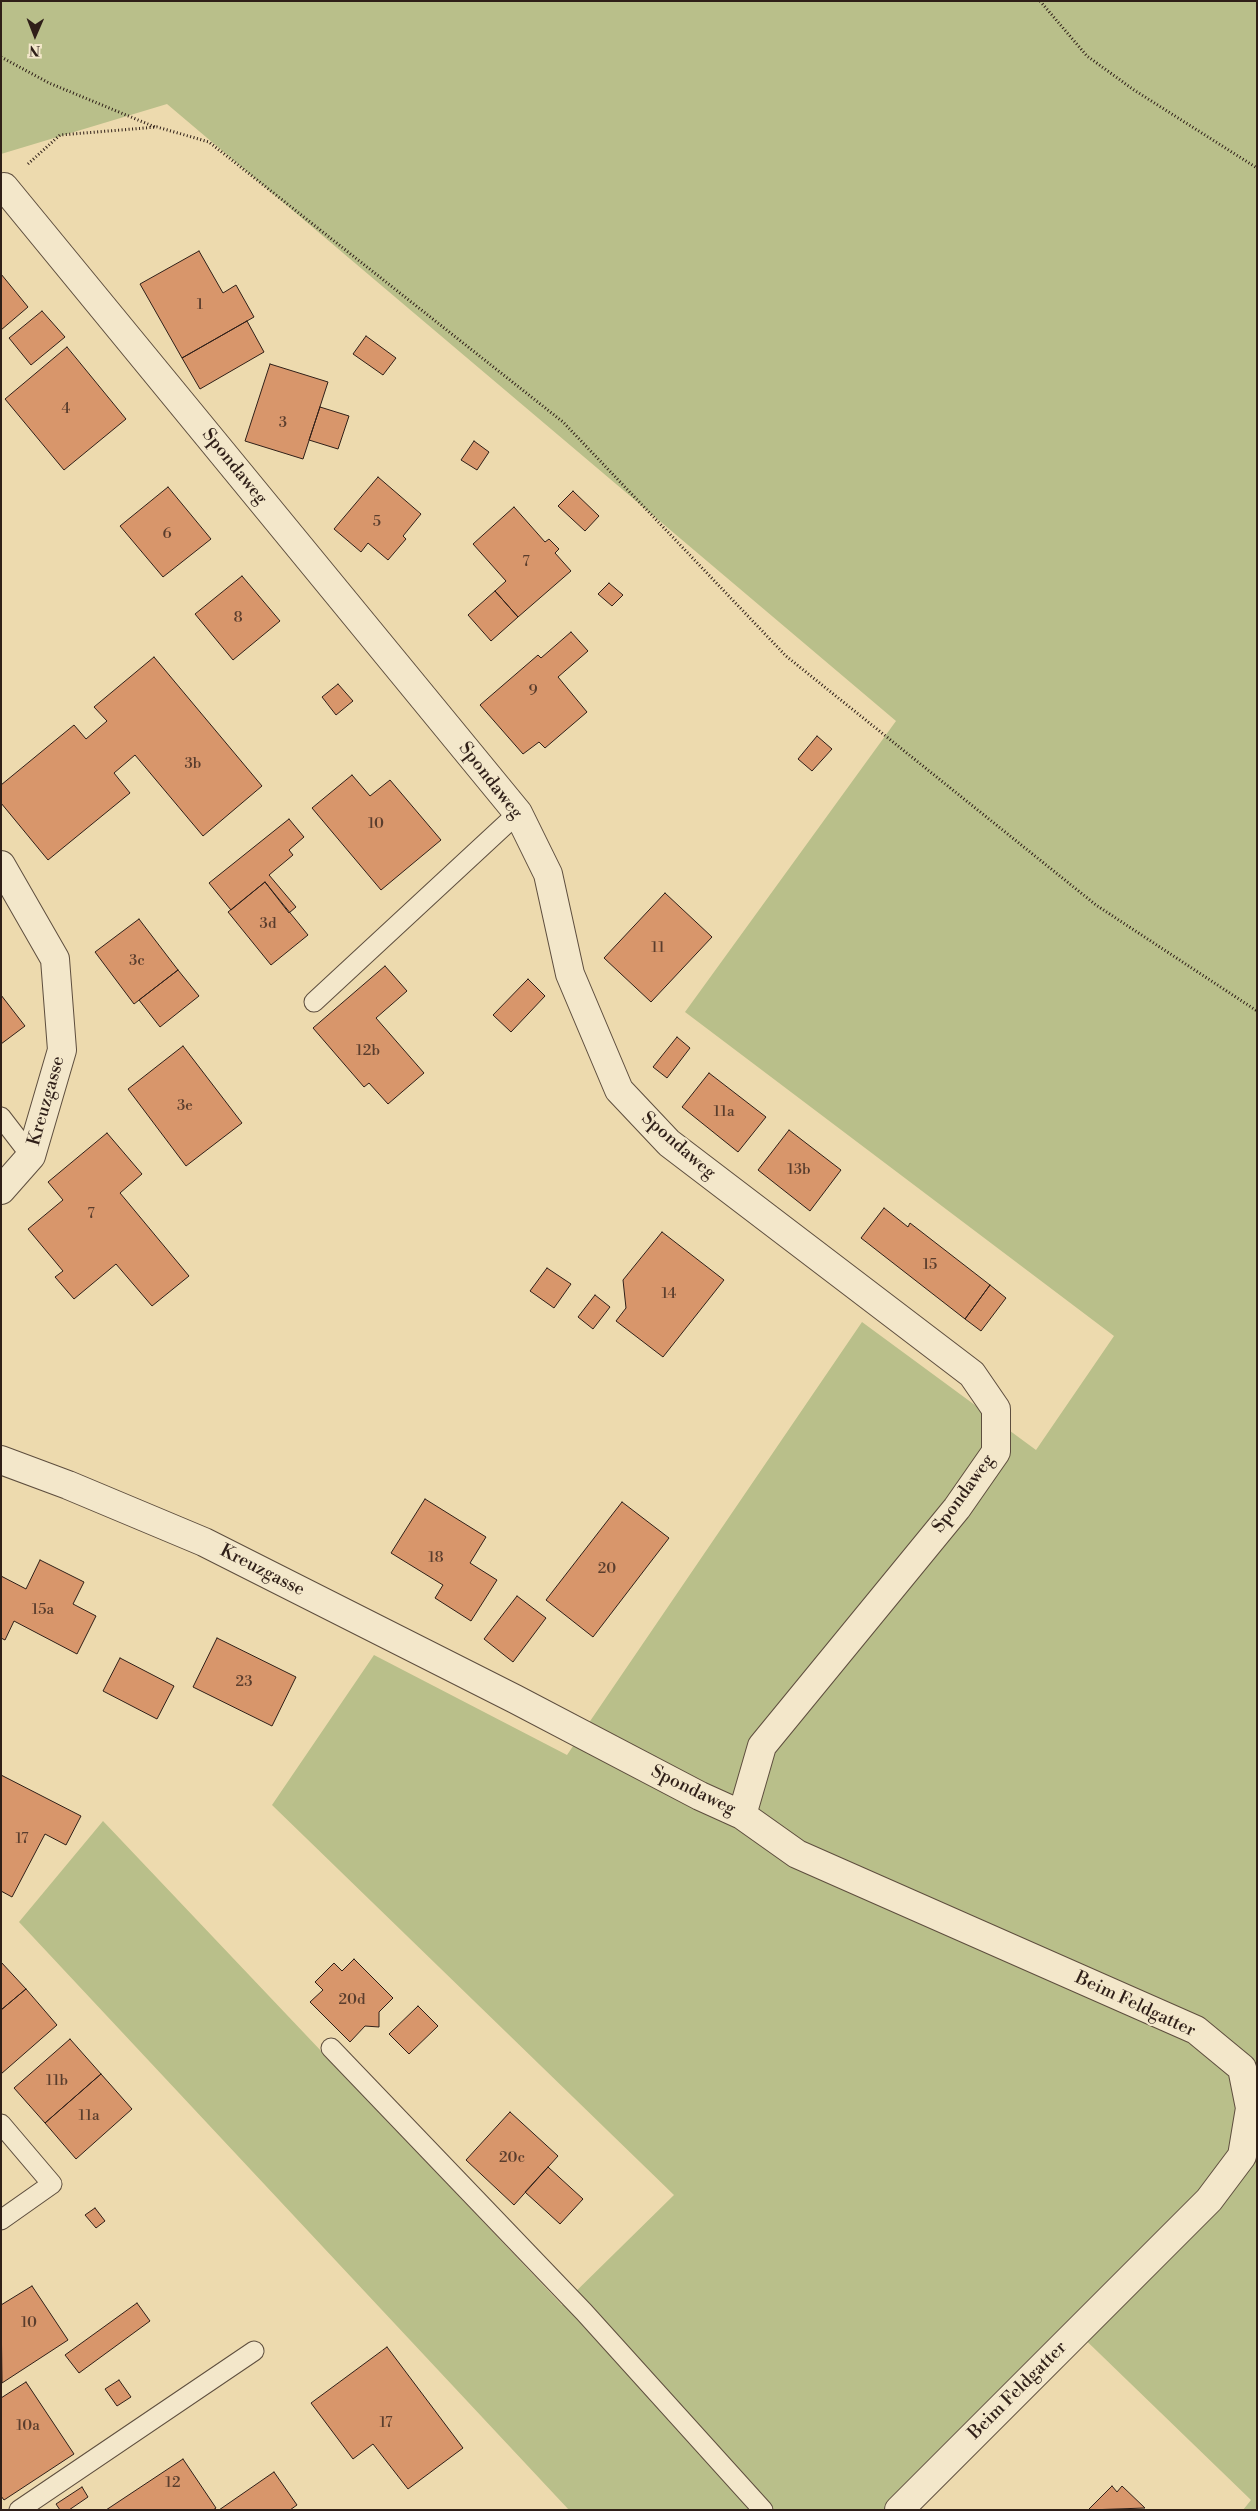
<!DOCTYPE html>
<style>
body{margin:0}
#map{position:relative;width:1258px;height:2511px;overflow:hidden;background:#eddaae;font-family:"Libre Bodoni",serif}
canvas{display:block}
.frame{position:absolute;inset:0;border:2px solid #2f1f18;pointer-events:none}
.north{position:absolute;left:10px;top:10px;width:50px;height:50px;-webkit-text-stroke:4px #f3e7ca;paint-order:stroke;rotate:181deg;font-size:14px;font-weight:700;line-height:20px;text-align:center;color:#2f1f18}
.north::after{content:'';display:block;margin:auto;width:18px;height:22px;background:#2f1f18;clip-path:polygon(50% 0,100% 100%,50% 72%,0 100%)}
</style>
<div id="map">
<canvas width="1258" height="2511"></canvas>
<div class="frame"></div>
<div class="north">N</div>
</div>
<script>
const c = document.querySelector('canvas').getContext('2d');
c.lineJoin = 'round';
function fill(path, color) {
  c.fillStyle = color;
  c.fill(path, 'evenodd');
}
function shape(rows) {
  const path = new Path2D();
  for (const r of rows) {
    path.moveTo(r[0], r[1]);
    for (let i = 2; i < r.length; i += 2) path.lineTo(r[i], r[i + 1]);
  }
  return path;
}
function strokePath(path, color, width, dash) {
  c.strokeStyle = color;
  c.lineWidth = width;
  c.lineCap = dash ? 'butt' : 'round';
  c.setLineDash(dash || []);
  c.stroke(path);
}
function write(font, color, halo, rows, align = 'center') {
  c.font = font + ' "Libre Bodoni",serif';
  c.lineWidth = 4.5;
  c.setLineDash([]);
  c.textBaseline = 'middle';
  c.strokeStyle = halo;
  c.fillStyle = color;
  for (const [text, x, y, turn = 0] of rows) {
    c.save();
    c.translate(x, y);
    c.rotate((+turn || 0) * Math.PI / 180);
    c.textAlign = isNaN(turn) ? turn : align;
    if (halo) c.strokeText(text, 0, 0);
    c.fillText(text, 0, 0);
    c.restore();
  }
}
fill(shape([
 [1,1,1257,1,1257,2510,1243,2510,1251,2500,1069,2324,892,2510,569,2510,19,1922,103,1821,562,2305,674,2195,272,1805,374,1655,567,1755,862,1322,1036,1450,1114,1336,685,1012,896,721,167,104,1,154]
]), '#b9bf8a');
const building = shape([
 [199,251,223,293,236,285,254,317,182,358,140,284,199,251],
 [1,274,28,307,1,330,1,274],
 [42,311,65,337,31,365,9,338,42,311],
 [247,321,264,352,200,389,182,358,247,321],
 [366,336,396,358,383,375,353,354,366,336],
 [67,347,126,419,64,470,5,399,67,347],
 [270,364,328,382,303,459,245,441,270,364],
 [320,407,349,416,338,449,309,440,320,407],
 [474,441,489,452,477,470,461,460,474,441],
 [378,477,421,514,403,536,406,539,388,560,368,543,361,552,334,529,378,477],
 [168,487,211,539,163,577,120,526,168,487],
 [573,491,599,516,585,531,558,506,573,491],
 [514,507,545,542,549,539,559,549,555,553,571,571,518,617,495,591,506,581,473,544,514,507],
 [242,576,280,621,233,660,195,614,242,576],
 [609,583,623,595,612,606,598,594,609,583],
 [495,591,518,617,491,641,468,615,495,591],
 [571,632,588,651,558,677,587,712,545,748,539,742,523,754,480,705,538,655,541,658,571,632],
 [154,657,262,786,203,836,135,755,114,773,130,793,48,860,1,803,1,785,74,725,86,739,107,721,94,707,154,657],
 [338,684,353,701,336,715,322,697,338,684],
 [817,736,832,749,812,771,798,759,817,736],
 [352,775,370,796,390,780,441,840,381,890,312,808,352,775],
 [289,819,304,837,289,850,293,855,269,875,296,907,289,913,265,882,231,910,209,883,289,819],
 [265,882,308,935,271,965,228,912,265,882],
 [665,893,712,937,651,1002,604,958,665,893],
 [139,919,178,970,134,1004,95,952,139,919],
 [385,966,407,991,376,1018,424,1073,388,1104,369,1083,364,1087,313,1028,385,966],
 [178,970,199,996,160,1027,139,1000,178,970],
 [528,979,545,996,511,1032,493,1015,528,979],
 [1,995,25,1026,1,1044,1,995],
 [677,1037,690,1048,667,1078,653,1067,677,1037],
 [183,1046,242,1123,186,1166,128,1089,183,1046],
 [709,1073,766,1117,738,1152,682,1107,709,1073],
 [789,1130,841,1170,810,1211,758,1170,789,1130],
 [107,1133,142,1174,120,1193,189,1276,152,1306,116,1264,74,1299,55,1277,63,1271,28,1229,63,1200,48,1182,107,1133],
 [884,1208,908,1227,910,1223,990,1285,965,1319,861,1238,884,1208],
 [662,1232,724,1280,663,1357,616,1321,626,1308,623,1280,662,1232],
 [547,1268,571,1284,554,1308,530,1291,547,1268],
 [990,1285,1006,1298,981,1331,965,1319,990,1285],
 [595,1295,610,1307,593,1329,578,1317,595,1295],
 [425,1499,486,1537,470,1563,497,1580,471,1621,435,1598,443,1585,391,1553,425,1499],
 [622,1502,669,1538,593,1637,546,1600,622,1502],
 [40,1560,84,1582,73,1604,96,1616,77,1654,14,1621,5,1640,1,1638,1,1576,26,1589,40,1560],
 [517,1596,546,1618,513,1662,484,1639,517,1596],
 [217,1638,296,1677,272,1726,193,1687,217,1638],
 [120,1658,174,1686,157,1719,103,1691,120,1658],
 [1,1775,81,1816,66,1845,45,1834,12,1897,1,1891,1,1775],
 [354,1959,393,1998,379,2012,379,2027,365,2026,350,2042,310,2002,323,1990,315,1982,334,1963,342,1971,354,1959],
 [1,1962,26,1989,1,2010,1,1962],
 [26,1989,57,2025,1,2074,1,2010,26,1989],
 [418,2006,438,2026,409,2054,389,2034,418,2006],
 [70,2039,101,2074,45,2123,14,2088,70,2039],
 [101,2074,132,2109,76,2159,45,2123,101,2074],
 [510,2112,558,2156,514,2205,466,2160,510,2112],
 [548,2167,583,2199,560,2224,525,2192,548,2167],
 [95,2208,105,2221,96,2228,85,2215,95,2208],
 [32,2286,68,2340,2,2383,1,2305,32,2286],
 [137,2303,150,2321,79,2373,65,2355,137,2303],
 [387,2347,463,2448,408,2489,373,2444,353,2459,311,2403,387,2347],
 [119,2380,131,2397,117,2406,105,2389,119,2380],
 [26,2382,74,2454,4,2500,1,2496,1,2398,26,2382],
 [183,2459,216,2508,213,2510,106,2510,183,2459],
 [274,2472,297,2505,290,2510,219,2510,274,2472],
 [1112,2486,1117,2492,1122,2486,1145,2508,1088,2510,1112,2486],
 [82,2487,88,2497,69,2510,60,2510,56,2504,82,2487]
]);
fill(building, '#d8966b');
strokePath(building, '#2f1f18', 1);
const lane = shape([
 [314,1002,518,813],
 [1,1117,31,1156],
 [331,2048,584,2312,763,2510],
 [1,2124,52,2184,1,2220],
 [19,2510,254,2351]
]);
const street = shape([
 [1,188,4,187,518,813,548,874,570,974,619,1090,669,1143,972,1374,996,1409,996,1452,957,1508,762,1746,742,1815],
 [1,865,55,959,62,1050,31,1156,1,1190],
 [1,1460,68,1485,204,1542,515,1699,700,1796,742,1815,797,1854,1196,2030,1242,2068,1250,2108,1242,2156,1209,2200,899,2510]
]);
strokePath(lane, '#5e4e3e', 21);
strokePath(street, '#5e4e3e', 30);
strokePath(shape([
 [1040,1,1087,56,1134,90,1257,168],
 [1,57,49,83,155,127],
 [28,164,60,135,157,127,209,142,563,422,786,656,1096,905,1257,1011]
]), '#2f1f18', 3, [1, 2.5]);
strokePath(lane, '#f3e7ca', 19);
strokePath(street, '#f3e7ca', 28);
write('15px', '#593d2d', null, [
 ["1",200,305],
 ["4",66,409],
 ["3",283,423],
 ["5",377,522],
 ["6",167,534],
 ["7",526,562],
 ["8",238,618],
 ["9",533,691],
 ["3b",193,764],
 ["10",376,824],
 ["3d",268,924],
 ["11",658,948],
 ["3c",137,961],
 ["12b",368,1051],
 ["3e",185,1106],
 ["11a",724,1112],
 ["13b",799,1170],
 ["7",91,1214],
 ["15",930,1265],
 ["14",669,1294],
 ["18",436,1558],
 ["20",607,1569],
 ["15a",43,1610],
 ["23",244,1682],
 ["17",22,1839],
 ["20d",352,2000],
 ["11b",57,2081],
 ["11a",89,2116],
 ["20c",512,2158],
 ["10",29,2323],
 ["17",386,2423],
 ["10a",28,2426],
 ["12",173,2483]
]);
write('18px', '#2f1f18', '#f3e7ca', [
 ["Spondaweg",234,467,51],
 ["Spondaweg",490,781,52],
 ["Kreuzgasse",47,1101,-74],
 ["Spondaweg",678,1146,41],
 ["Spondaweg",964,1494,-54],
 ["Kreuzgasse",262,1571,27],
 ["Spondaweg",693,1791,26],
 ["Beim Feldgatter",1135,2005,25],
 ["Beim Feldgatter",1018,2391,-45]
]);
</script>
